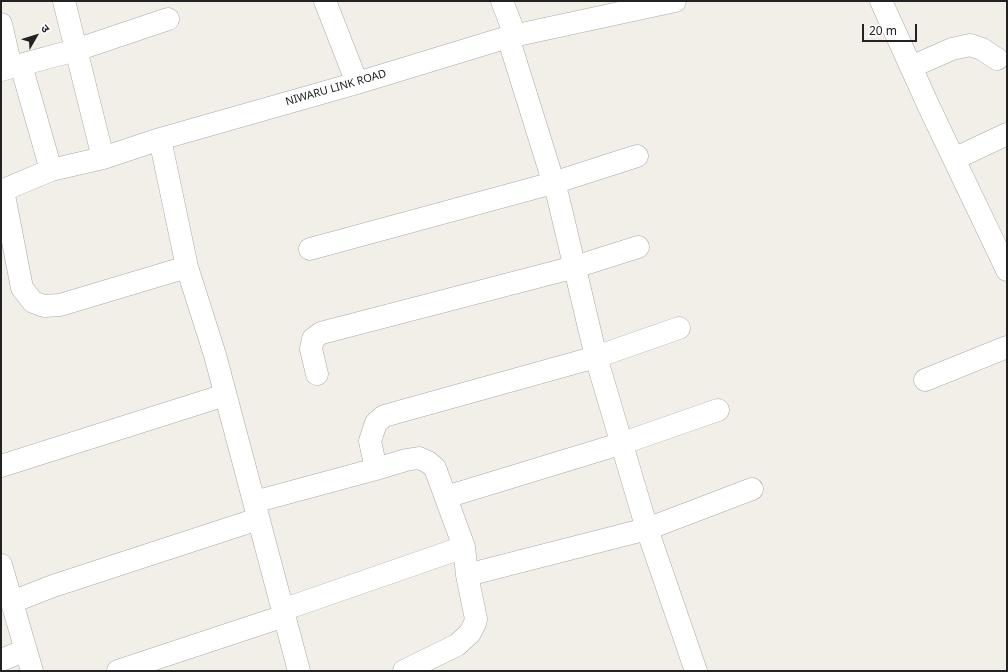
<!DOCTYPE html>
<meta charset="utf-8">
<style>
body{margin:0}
#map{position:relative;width:1008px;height:672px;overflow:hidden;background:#f2efe9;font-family:"Noto Sans","Noto Sans Devanagari",sans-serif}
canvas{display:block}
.frame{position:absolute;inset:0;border:2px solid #222;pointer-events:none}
.north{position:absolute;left:16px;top:16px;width:40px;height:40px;-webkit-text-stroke:3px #fff;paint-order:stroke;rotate:51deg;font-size:11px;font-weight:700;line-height:16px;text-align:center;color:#222}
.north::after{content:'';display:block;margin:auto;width:14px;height:18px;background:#222;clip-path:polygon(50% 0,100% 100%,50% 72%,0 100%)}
.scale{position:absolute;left:862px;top:24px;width:55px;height:18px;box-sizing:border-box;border:2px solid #222;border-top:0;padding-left:5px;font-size:12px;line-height:14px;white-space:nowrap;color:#222;-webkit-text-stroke:3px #fff;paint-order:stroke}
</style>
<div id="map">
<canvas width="1008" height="672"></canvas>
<div class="frame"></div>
<div class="north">उ</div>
<div class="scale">20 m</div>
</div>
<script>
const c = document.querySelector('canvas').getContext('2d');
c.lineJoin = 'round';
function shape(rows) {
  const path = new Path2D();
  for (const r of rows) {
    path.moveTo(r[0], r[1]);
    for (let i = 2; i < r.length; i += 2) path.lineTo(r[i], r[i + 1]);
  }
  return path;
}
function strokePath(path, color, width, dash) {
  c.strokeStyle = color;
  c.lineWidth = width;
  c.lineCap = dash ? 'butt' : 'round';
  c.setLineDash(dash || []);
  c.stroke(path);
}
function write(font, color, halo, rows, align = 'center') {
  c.font = font + ' "Noto Sans",sans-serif';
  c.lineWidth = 3;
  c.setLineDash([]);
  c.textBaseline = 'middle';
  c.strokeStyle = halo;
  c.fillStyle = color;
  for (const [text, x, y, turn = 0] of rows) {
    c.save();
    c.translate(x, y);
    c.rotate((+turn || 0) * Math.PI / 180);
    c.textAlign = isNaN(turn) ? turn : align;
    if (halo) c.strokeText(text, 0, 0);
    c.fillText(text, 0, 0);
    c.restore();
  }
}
const minor = shape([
 [64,1,103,158],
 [325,1,357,83],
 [502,1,515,35],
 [881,1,930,109,1007,270],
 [1,24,11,67],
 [508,37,558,197,596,357,647,529,696,671],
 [21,65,51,170],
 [911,67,952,49,970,45,982,49,997,59],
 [1,70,76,50,168,19],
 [160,139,187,267,215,355,299,671],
 [954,159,1007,134],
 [3,190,22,288,33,302,44,306,60,305,187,267],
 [1,191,51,170,103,158,160,139,357,83,508,37,675,1],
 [310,249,553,183,637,156],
 [317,374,311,349,313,339,321,333,575,267,638,247],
 [925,380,1007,347],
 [1,466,225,395],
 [376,469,370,441,376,423,384,416,596,357,679,328],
 [446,497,623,443,718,410],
 [254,502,376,469,406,460,419,458,428,462,435,468,464,547,467,575,476,619,475,623,470,633,457,645,404,671],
 [1,565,32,671],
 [467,575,647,529,752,489],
 [12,602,53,586,258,519],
 [282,610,464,547],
 [1,660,26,650],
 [118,671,284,616]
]);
strokePath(minor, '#a9a9a9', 23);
strokePath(minor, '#fff', 22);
write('11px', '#222', '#fff', [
 ["NIWARU LINK ROAD",336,88,-16]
]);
</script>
